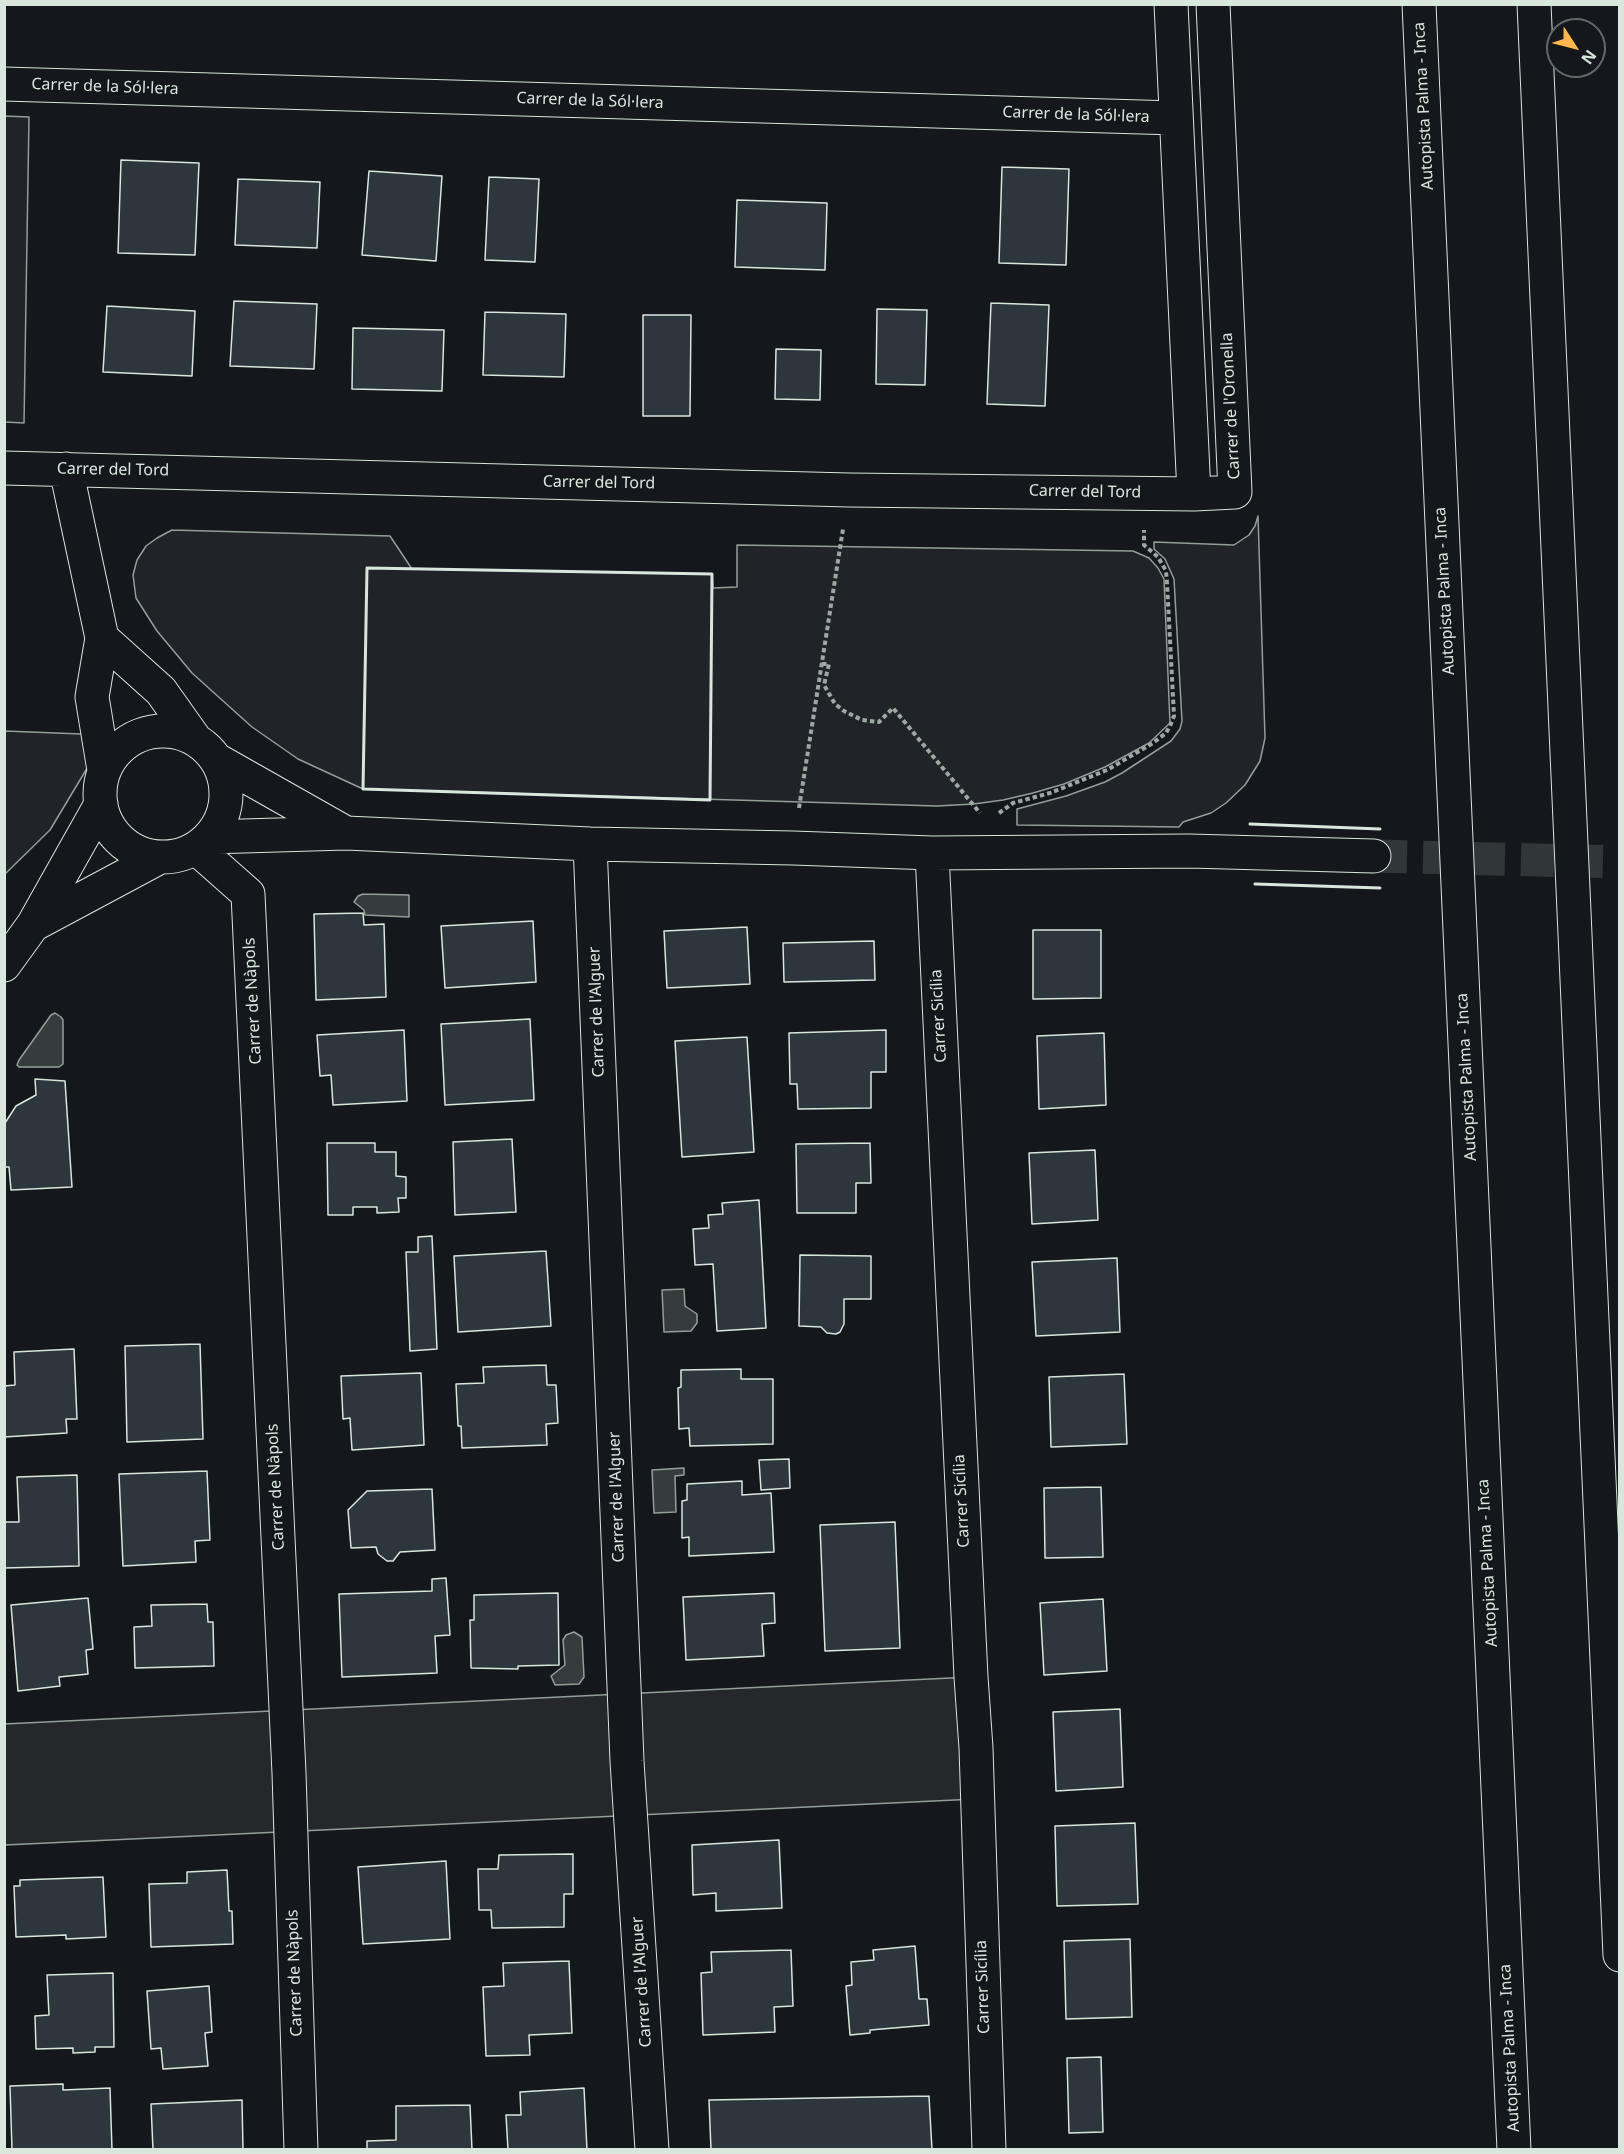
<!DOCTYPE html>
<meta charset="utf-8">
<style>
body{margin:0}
#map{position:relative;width:1624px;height:2154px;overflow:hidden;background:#14181c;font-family:"Noto Sans",sans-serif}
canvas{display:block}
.frame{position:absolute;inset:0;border:6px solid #d8e6dc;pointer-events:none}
.north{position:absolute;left:1546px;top:18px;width:60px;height:60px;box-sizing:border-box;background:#14181c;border:2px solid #626a69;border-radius:50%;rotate:126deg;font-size:16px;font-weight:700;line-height:24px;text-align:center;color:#d8e6dc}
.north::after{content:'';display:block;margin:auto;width:21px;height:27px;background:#ffb74d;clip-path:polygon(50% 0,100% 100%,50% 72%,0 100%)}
</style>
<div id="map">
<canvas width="1624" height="2154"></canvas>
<div class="frame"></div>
<div class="north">N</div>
</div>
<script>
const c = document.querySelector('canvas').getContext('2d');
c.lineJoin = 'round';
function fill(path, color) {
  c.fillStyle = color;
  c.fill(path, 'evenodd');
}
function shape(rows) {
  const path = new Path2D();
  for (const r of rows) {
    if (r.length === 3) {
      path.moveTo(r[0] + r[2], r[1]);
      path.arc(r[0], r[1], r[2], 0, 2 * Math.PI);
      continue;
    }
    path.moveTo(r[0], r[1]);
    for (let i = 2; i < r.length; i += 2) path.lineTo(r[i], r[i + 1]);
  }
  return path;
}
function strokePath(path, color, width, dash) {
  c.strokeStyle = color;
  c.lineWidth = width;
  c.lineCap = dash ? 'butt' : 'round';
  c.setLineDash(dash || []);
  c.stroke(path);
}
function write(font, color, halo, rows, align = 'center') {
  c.font = font + ' "Noto Sans",sans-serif';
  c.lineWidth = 4.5;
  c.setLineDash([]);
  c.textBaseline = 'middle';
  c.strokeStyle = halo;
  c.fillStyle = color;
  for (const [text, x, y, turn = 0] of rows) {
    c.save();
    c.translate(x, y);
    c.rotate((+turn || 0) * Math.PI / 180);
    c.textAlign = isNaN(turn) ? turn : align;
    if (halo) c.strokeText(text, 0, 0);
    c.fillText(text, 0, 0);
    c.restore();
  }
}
const green = shape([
 [4,116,29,117,24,423,5,422,4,116],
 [1258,516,1265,738,1260,761,1245,785,1226,803,1211,813,1183,822,1179,827,1017,825,1017,809,1066,796,1105,782,1122,773,1171,741,1180,729,1182,721,1174,579,1165,559,1154,549,1154,542,1234,545,1249,535,1255,526,1258,516],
 [172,530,390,536,412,569,712,574,713,588,737,587,737,545,1133,551,1149,558,1158,568,1164,579,1170,723,1149,743,1105,767,1064,784,1033,793,1003,800,974,804,937,806,363,789,298,759,252,727,192,673,157,631,136,598,133,575,137,560,146,546,157,538,172,530],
 [5,731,107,735,50,830,5,874,5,731]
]);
fill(green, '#202428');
strokePath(green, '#939e99', 1.5);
const parking = shape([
 [971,1677,976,1799,5,1845,4,1724,971,1677]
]);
fill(parking, '#24282b');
strokePath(parking, '#939e99', 1.5);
const water = shape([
 [363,894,409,895,409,917,365,915,364,910,354,902,358,896,363,894],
 [55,1013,61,1017,63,1020,63,1064,59,1067,19,1067,17,1065,19,1060,51,1015,55,1013],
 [684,1289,685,1306,697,1314,697,1323,691,1331,664,1332,662,1290,684,1289],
 [684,1468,684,1475,675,1476,676,1512,654,1513,652,1470,684,1468],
 [574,1632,582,1637,584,1677,579,1684,555,1685,551,1676,565,1665,563,1640,566,1635,574,1632]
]);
fill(water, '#363b3e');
strokePath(water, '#939e99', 1.5);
const building = shape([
 [121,160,199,163,195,255,118,253,121,160],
 [1002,167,1069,169,1066,265,999,263,1002,167],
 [369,171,442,176,436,261,362,255,369,171],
 [489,177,539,179,535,262,485,260,489,177],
 [238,179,320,182,317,248,235,245,238,179],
 [737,200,827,203,825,270,735,267,737,200],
 [234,301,317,304,314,369,230,366,234,301],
 [991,303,1049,305,1045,406,987,404,991,303],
 [107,306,195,311,192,376,103,372,107,306],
 [877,309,927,310,925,385,876,384,877,309],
 [485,312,566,314,564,377,483,375,485,312],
 [643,315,691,315,690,416,643,416,643,315],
 [353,328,444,330,442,391,352,389,353,328],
 [776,349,821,350,820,400,775,399,776,349],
 [363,913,364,925,384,924,386,997,316,1000,314,914,363,913],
 [533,921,536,982,445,988,441,926,533,921],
 [747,927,750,984,667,988,664,931,747,927],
 [1033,930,1101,930,1101,998,1033,999,1033,930],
 [874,941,875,980,784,982,783,943,874,941],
 [530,1019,534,1100,445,1105,441,1024,530,1019],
 [404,1030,407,1101,333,1105,331,1075,320,1076,317,1035,404,1030],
 [886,1030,886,1072,871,1072,871,1108,798,1109,797,1084,790,1084,789,1033,886,1030],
 [1104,1033,1106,1105,1039,1109,1037,1036,1104,1033],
 [747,1037,754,1152,682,1157,675,1041,747,1037],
 [35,1079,65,1081,72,1187,11,1190,9,1167,4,1167,5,1123,16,1106,36,1095,35,1079],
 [512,1139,516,1212,455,1215,453,1142,512,1139],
 [327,1143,375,1143,375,1152,396,1152,396,1176,406,1177,406,1198,398,1198,399,1212,377,1213,377,1207,353,1207,353,1215,328,1215,327,1143],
 [870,1143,871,1183,856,1183,856,1213,797,1213,796,1144,870,1143],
 [1095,1150,1098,1220,1032,1224,1029,1153,1095,1150],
 [759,1200,766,1328,717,1331,713,1264,695,1265,693,1229,709,1228,708,1215,723,1214,722,1203,759,1200],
 [432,1236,437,1349,410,1351,406,1252,418,1252,418,1237,432,1236],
 [546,1251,551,1326,458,1332,454,1256,546,1251],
 [800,1255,871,1256,871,1299,844,1299,844,1324,840,1332,836,1334,827,1333,821,1327,799,1326,800,1255],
 [1117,1258,1120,1332,1036,1336,1032,1262,1117,1258],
 [200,1344,203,1439,127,1442,125,1346,200,1344],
 [74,1349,77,1419,66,1419,67,1433,4,1437,4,1386,15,1385,14,1352,74,1349],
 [546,1365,547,1385,556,1385,558,1423,546,1424,547,1445,462,1448,461,1426,458,1426,456,1384,484,1383,483,1367,546,1365],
 [741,1369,741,1379,773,1379,773,1444,690,1446,689,1428,679,1429,678,1388,681,1387,681,1370,741,1369],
 [421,1373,424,1445,352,1450,350,1418,343,1419,341,1376,421,1373],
 [1124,1374,1127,1444,1051,1447,1049,1377,1124,1374],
 [789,1459,790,1488,761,1490,759,1460,789,1459],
 [207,1471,210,1540,195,1541,196,1562,123,1566,119,1474,207,1471],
 [77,1475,79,1566,4,1568,4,1522,19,1522,17,1477,77,1475],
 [742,1481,742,1495,771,1493,774,1552,689,1556,689,1537,682,1538,682,1501,687,1500,687,1484,742,1481],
 [1101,1487,1103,1557,1045,1558,1044,1488,1101,1487],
 [432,1489,435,1550,400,1552,393,1561,387,1561,378,1554,376,1547,351,1548,348,1510,367,1491,432,1489],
 [895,1522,900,1648,825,1651,820,1525,895,1522],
 [446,1578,450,1635,435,1636,437,1673,342,1677,339,1594,432,1591,432,1579,446,1578],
 [558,1593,559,1665,518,1666,518,1669,471,1668,470,1620,474,1620,474,1595,558,1593],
 [774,1593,775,1623,762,1624,764,1656,686,1660,683,1597,774,1593],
 [88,1598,93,1649,86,1650,88,1674,59,1677,60,1686,18,1691,11,1605,88,1598],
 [1103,1599,1107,1671,1044,1675,1040,1603,1103,1599],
 [207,1604,208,1622,213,1622,214,1666,135,1668,134,1627,152,1626,151,1605,207,1604],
 [1120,1709,1123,1787,1056,1791,1053,1712,1120,1709],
 [1135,1823,1138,1904,1057,1906,1055,1826,1135,1823],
 [779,1840,782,1908,716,1911,716,1893,693,1895,692,1845,779,1840],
 [573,1854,573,1894,564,1894,564,1927,492,1928,491,1910,479,1910,478,1869,498,1869,499,1855,573,1854],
 [446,1861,450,1939,363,1944,358,1867,446,1861],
 [227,1870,229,1911,232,1911,233,1944,151,1947,149,1884,187,1883,187,1872,227,1870],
 [103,1877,106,1937,66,1939,66,1935,16,1937,14,1886,20,1886,20,1880,103,1877],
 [1130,1939,1132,2017,1066,2019,1064,1941,1130,1939],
 [915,1946,919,1999,927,1999,929,2025,870,2030,870,2033,850,2035,846,1986,852,1985,851,1962,874,1960,873,1950,915,1946],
 [791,1950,793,2006,774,2007,775,2032,703,2035,701,1973,712,1972,711,1952,791,1950],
 [569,1961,572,2033,529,2035,530,2055,486,2056,483,1987,504,1986,503,1963,569,1961],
 [113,1973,114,2047,95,2047,95,2052,73,2053,73,2048,36,2049,35,2016,49,2015,47,1975,113,1973],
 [209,1986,212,2032,205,2033,208,2066,163,2069,161,2048,151,2049,147,1991,209,1986],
 [1101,2057,1103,2132,1069,2133,1067,2058,1101,2057],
 [63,2084,63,2090,110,2088,112,2150,12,2150,10,2086,63,2084],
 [584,2088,587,2150,508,2150,506,2115,521,2115,520,2092,584,2088],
 [929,2096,932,2150,711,2150,709,2100,929,2096],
 [242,2100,243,2150,153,2150,151,2104,242,2100],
 [470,2105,472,2150,367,2150,367,2141,396,2140,396,2106,470,2105]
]);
fill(building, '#2c363c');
strokePath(building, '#d8e6dc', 1.5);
strokePath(shape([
 [1374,856,1620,862]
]), '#313739', 33, [33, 16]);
const minor = shape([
 [1171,4,1194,494],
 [4,84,1176,118],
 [4,468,849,490,1194,494,1235,492,1213,4],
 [66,469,102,638,92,697,104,770],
 [102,638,161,691,195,739],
 [163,794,63],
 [217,760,346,833],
 [209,837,346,833,590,844,793,848,932,853,1189,851,1374,856],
 [590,844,627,1761,652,2150],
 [196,848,248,894,289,1773,301,2150],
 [932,853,971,1677,976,1748,989,2150],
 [33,925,160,857],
 [4,965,33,925,101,804]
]);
const motorway = shape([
 [1419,4,1514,2150],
 [1534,4,1620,1955]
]);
strokePath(minor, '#d8e6dc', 35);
strokePath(motorway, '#d8e6dc', 35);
strokePath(shape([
 [822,664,829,664,824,685,835,704,844,711,862,720,879,722,893,708,980,813],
 [799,808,843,529],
 [999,813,1013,803,1050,793,1107,770,1153,743,1166,733,1170,726,1174,716,1167,583,1166,571,1158,557,1144,545,1144,530]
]), '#9da8a2', 4, [4.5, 3]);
strokePath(minor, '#14181c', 33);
strokePath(motorway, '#14181c', 33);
strokePath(shape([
 [367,568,712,574,710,800,363,789,367,568],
 [1250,824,1380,829],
 [1255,884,1380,888]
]), '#d8e6dc', 3);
write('16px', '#d8e6dc', '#14181c', [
 ["Carrer de la Sól·lera",105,87,2],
 ["Carrer de la Sól·lera",590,101,2],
 ["Autopista Palma - Inca",1424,106,-93],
 ["Carrer de la Sól·lera",1076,115,2],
 ["Carrer de l'Oronella",1231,406,-93],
 ["Carrer del Tord",113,470,1],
 ["Carrer del Tord",599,483,1],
 ["Carrer del Tord",1085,492,1],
 ["Autopista Palma - Inca",1445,591,-93],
 ["Carrer de Nàpols",253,1001,-93],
 ["Carrer de l'Alguer",597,1012,-92],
 ["Carrer Sicília",939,1016,-93],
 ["Autopista Palma - Inca",1467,1077,-93],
 ["Carrer de Nàpols",276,1487,-93],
 ["Carrer de l'Alguer",617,1497,-92],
 ["Carrer Sicília",962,1501,-93],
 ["Autopista Palma - Inca",1488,1563,-93],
 ["Carrer de Nàpols",295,1973,-92],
 ["Carrer de l'Alguer",642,1982,-94],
 ["Carrer Sicília",983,1987,-92],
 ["Autopista Palma - Inca",1510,2048,-93]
]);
</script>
